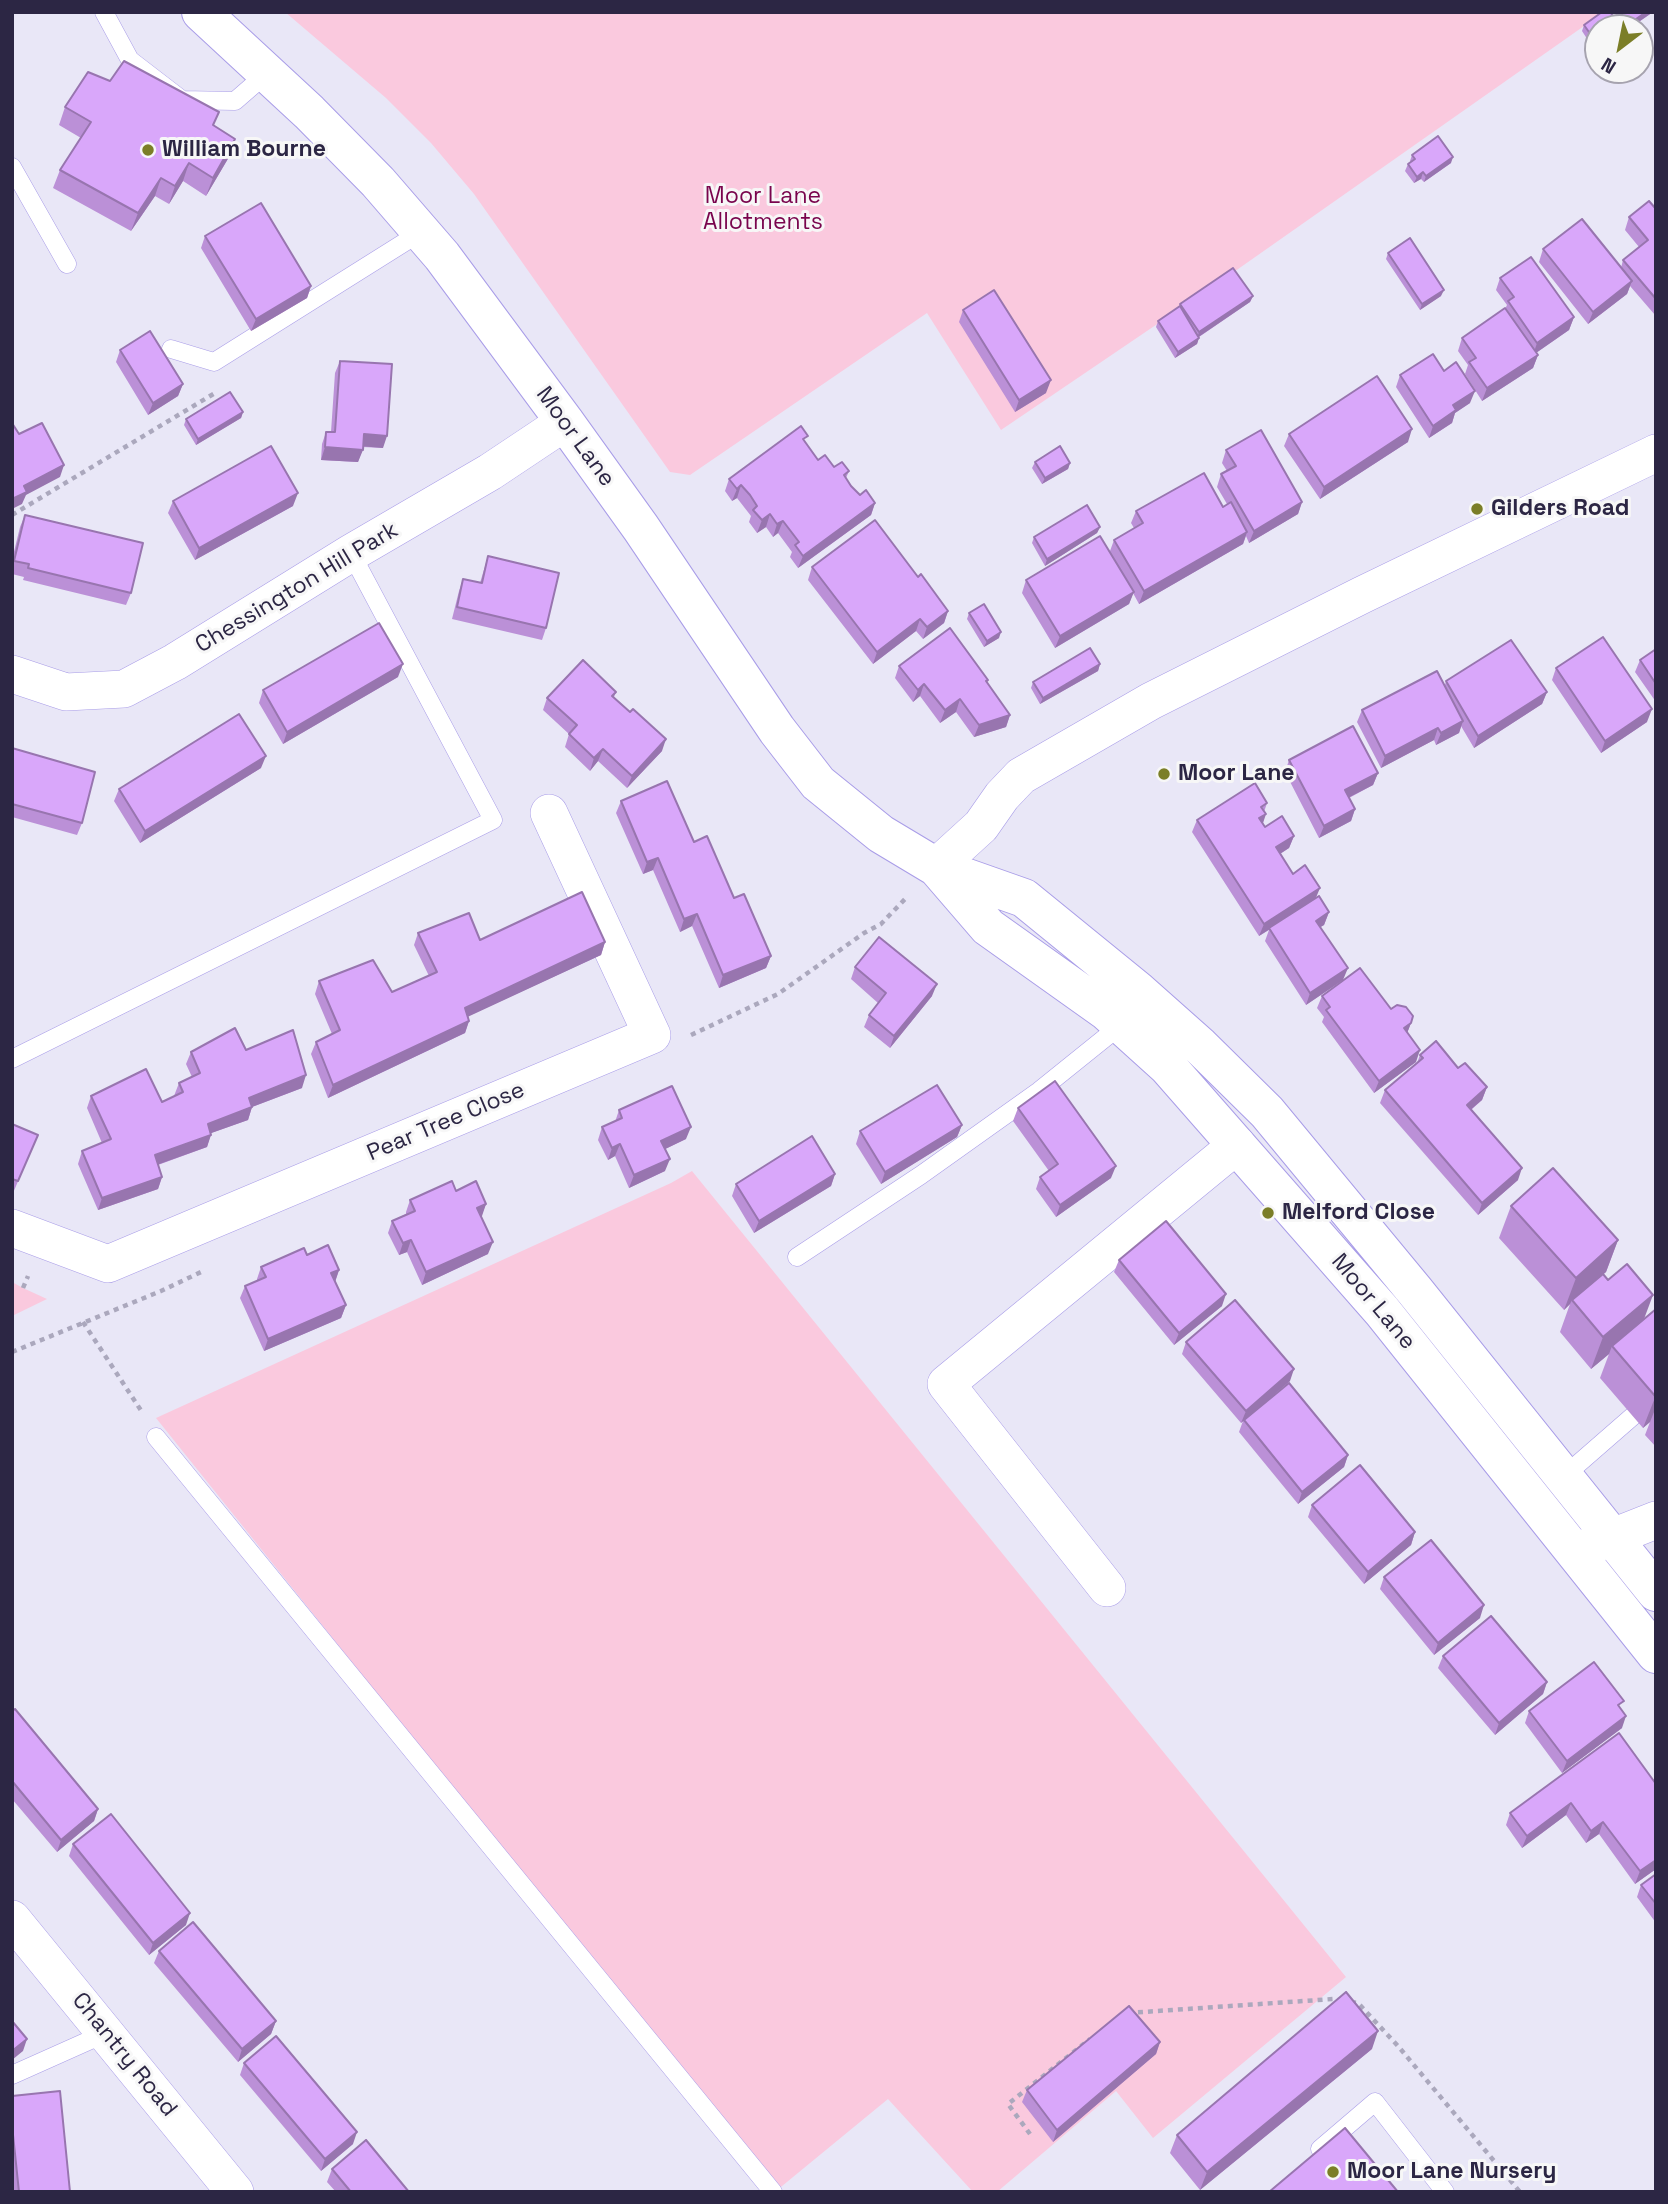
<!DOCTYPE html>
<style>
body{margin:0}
#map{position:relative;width:1668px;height:2204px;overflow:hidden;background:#e9e7f7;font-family:"Space Grotesk",sans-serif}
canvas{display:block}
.frame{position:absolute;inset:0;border:14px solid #2c2644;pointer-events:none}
.north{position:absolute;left:1584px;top:14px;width:70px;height:70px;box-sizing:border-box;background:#f7f7f7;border:2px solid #a6a3af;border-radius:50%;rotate:212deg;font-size:19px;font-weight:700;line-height:28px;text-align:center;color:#2c2644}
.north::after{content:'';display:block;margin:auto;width:24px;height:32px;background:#7b7e27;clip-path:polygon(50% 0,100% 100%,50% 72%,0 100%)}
</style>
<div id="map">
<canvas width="1668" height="2204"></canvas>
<div class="frame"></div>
<div class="north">N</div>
</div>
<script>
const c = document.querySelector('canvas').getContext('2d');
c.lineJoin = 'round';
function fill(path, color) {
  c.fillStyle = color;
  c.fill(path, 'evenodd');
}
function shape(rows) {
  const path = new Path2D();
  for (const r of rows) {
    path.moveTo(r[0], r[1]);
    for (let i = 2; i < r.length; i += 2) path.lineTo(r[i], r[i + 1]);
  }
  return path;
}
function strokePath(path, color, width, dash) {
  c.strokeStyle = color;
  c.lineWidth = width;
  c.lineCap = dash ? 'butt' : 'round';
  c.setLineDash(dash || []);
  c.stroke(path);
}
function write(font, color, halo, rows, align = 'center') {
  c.font = font + ' "Space Grotesk",sans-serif';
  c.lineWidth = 6;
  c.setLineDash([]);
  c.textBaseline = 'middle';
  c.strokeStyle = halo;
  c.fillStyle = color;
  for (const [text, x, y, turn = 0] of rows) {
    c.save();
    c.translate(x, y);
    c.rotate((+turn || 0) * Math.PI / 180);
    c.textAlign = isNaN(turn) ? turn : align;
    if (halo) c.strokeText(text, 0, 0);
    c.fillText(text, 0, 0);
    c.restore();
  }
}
fill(shape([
 [285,12,1604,12,1231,274,1001,430,927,313,690,475,670,472,474,194,431,143,386,98],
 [692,1171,1346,1977,1153,2138,1116,2091,997,2192,973,2192,888,2099,776,2191,156,1418,671,1183],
 [12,1282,23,1288,47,1299,12,1316]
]), '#fac9de');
const service = shape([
 [104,12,130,60,182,100,235,101,266,74],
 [12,167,67,264],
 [171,349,214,362,421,232],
 [12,1059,493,820,351,553],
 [797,1257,921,1175,1039,1091,1121,1025],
 [156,1437,773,2192],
 [1563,1477,1633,1416],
 [12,2075,106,2033],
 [1320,2149,1375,2102,1445,2192]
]);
const minor = shape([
 [12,674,66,692,124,689,175,662,351,553,490,472,565,422],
 [936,867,981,826,1002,796,1021,776,1151,701,1362,595,1656,453],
 [12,1228,108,1264,652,1035,549,813],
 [1585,1548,1656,1520],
 [1107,1588,946,1384,1237,1145],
 [12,1919,235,2192]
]);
const tertiary = shape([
 [201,12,309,112,378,182,442,256,565,422,641,528,777,730,818,783,881,834,936,867,1024,898,1137,990,1200,1046,1267,1112,1415,1291,1656,1592],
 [938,869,988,927,1106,1011,1168,1067,1382,1311,1656,1654]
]);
strokePath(service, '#a99de8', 19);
strokePath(minor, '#a99de8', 38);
strokePath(tertiary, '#a99de8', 40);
strokePath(shape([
 [12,515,215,393],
 [691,1035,778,994,864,933,881,924,906,898],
 [23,1288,28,1276],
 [83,1322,142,1412],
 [12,1352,161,1291,201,1272],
 [1351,2002,1358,2003,1398,2046,1520,2192],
 [1128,2013,1333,1999,1343,2001],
 [1030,2134,1008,2104,1090,2039]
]), '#aba8bd', 4.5, [5, 5]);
strokePath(service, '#fff', 18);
strokePath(minor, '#fff', 37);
strokePath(tertiary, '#fff', 38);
fill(shape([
 [1614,12,1653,12,1630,28,1625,28],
 [1584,25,1598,45,1593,48,1582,31],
 [65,107,214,126,229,157,206,196,183,181,169,204,155,196,131,231,53,188,60,170,81,138,59,125],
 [1412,155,1451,163,1424,182,1421,179,1414,183,1405,171,1408,164,1411,162,1410,161],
 [1656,209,1656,314,1655,315,1630,286,1627,294,1588,324,1539,262,1543,249,1621,268,1623,260,1639,247,1625,230,1629,217],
 [205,236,311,286,307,298,251,331,201,248],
 [1388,253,1441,296,1420,310,1386,259],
 [1500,278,1574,317,1569,330,1536,353,1538,355,1533,368,1482,401,1465,374,1468,365,1458,351,1462,338,1505,309,1507,305,1496,290],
 [1253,296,1250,302,1199,337,1197,344,1175,358,1156,327,1158,321,1179,307,1180,304],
 [963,310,1046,393,1015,412,959,322],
 [120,350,183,384,178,396,148,415,116,362],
 [340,361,383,448,363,447,358,462,321,460,322,444,326,432,331,432,335,373],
 [1444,371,1470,403,1455,413,1452,423,1429,438,1396,387,1400,375],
 [243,412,241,418,196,445,184,425,186,419],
 [1289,434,1408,442,1320,499,1284,446],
 [805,442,818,460,834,467,849,471,846,478,851,486,860,495,875,503,871,515,798,568,790,557,792,552,778,533,773,537,766,527,757,533,749,522,751,516,737,498,732,501,725,491,729,479],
 [1226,450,1302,502,1298,514,1249,543,1246,536,1243,544,1139,604,1133,593,1129,604,1055,648,1022,593,1026,580,1110,551,1114,540,1134,528,1131,523,1136,511,1223,507,1227,504,1217,487,1221,474,1227,471,1222,463],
 [1035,462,1070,463,1068,469,1042,484,1032,468],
 [173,501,293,506,195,560,168,513],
 [25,515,131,593,126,605,23,580,24,577,12,574,12,560,20,527],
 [1100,527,1097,533,1045,566,1032,543,1034,537],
 [488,556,546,628,542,640,452,619,459,591,463,579,480,583],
 [812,567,918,577,948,611,944,623,923,639,916,631,873,664,808,580],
 [969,613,999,638,984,647,967,619],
 [1656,649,1656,702,1635,672,1640,660],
 [1100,664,1098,671,1040,704,1031,688,1033,682],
 [899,666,988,680,987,683,1010,715,1006,727,974,737,956,712,940,723,920,696,913,702,895,678],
 [1556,668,1647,722,1601,753,1552,680],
 [398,677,283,744,259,703,263,690],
 [1446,681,1547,692,1542,704,1474,748,1461,726,1459,733,1436,745,1434,740,1381,768,1357,722,1362,710,1445,685],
 [616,692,614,697,662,751,627,788,598,761,590,771,565,747,569,734,543,710,547,698],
 [12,748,82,823,77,835,12,817],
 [1289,760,1378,773,1373,785,1349,798,1355,809,1351,821,1319,838,1285,772],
 [261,768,140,843,114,801,119,789],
 [621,801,694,842,734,898,771,956,766,968,719,988,692,926,680,932,653,870,643,874,616,813],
 [1267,803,1264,812,1263,823,1265,827,1294,836,1289,848,1280,854,1293,874,1329,912,1324,925,1320,927,1343,980,1306,1005,1265,941,1269,930,1259,936,1192,832,1197,820],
 [418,933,480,940,605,942,601,955,468,1016,469,1021,465,1033,328,1098,311,1054,316,1042,332,1034,315,994,319,981,392,992,429,976,414,945],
 [855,967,932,996,890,1048,864,1027,869,1015,878,1003,851,979],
 [1322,996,1391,1009,1411,1023,1407,1033,1416,1062,1374,1093,1322,1022,1324,1017,1317,1008],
 [246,1050,302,1088,252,1107,248,1120,211,1133,207,1147,158,1165,162,1177,158,1189,98,1210,78,1164,82,1151,102,1143,87,1108,91,1096,162,1102,174,1096,179,1083,192,1077,186,1064,191,1052],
 [1420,1055,1458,1068,1487,1087,1482,1100,1471,1110,1518,1180,1478,1215,1380,1103,1385,1090,1417,1063],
 [1018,1108,1111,1178,1056,1217,1036,1189,1040,1177,1049,1171,1013,1121],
 [619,1110,686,1139,665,1149,665,1171,629,1188,615,1156,608,1160,598,1140,602,1127,615,1122],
 [12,1124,38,1135,13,1193,12,1193],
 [962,1125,957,1137,881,1184,856,1144,860,1131],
 [835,1174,831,1186,754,1233,732,1196,736,1184],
 [456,1191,486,1204,481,1216,488,1254,422,1285,407,1252,399,1255,388,1233,392,1221,406,1214,406,1212,410,1200],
 [1511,1206,1618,1240,1606,1272,1603,1274,1644,1318,1656,1309,1656,1447,1645,1435,1650,1422,1643,1428,1600,1378,1609,1354,1591,1369,1560,1332,1570,1304,1564,1310,1499,1238],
 [307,1255,339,1270,335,1282,346,1305,341,1318,264,1351,240,1298,245,1286,257,1281,257,1279,261,1267],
 [1119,1260,1222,1306,1174,1345,1114,1272],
 [1186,1342,1290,1381,1252,1413,1348,1455,1344,1467,1298,1504,1239,1432,1243,1421,1241,1423,1182,1354],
 [1312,1505,1415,1532,1411,1545,1364,1584,1308,1517],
 [1384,1577,1480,1618,1434,1655,1380,1589],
 [1443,1656,1547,1682,1543,1694,1495,1735,1438,1668],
 [1621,1708,1622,1728,1562,1773,1525,1723,1529,1711],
 [12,1711,98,1809,94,1821,57,1852,12,1799],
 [1656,1784,1656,1869,1635,1884,1599,1834,1586,1843,1566,1815,1522,1848,1506,1825,1510,1813],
 [73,1844,186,1925,149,1955,69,1856],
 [1656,1874,1656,1923,1637,1897,1641,1885],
 [159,1951,276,2021,271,2034,238,2062,154,1963],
 [1160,2042,1156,2054,1053,2142,1022,2102,1027,2090],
 [1372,2049,1200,2190,1170,2153,1177,2135],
 [244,2063,353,2144,321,2171,240,2075],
 [12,2096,70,2192,13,2192,12,2182],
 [332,2169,409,2192,336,2192,327,2182]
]), '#bb90d7');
fill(shape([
 [1646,12,1653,12,1630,28,1627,28,1629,24],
 [235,139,229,157,206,196,213,178],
 [1453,157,1451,163,1424,182,1426,176],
 [189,163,183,181,169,204,175,186],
 [1423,172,1421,179,1414,183,1417,177],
 [161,178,155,196,131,231,138,213],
 [1632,281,1627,294,1588,324,1593,312],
 [311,286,307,298,251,331,256,319],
 [1444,290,1441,296,1420,310,1422,304],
 [1253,296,1250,302,1197,338,1199,332],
 [1574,317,1569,330,1533,355,1537,343],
 [1199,338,1197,344,1175,358,1178,352],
 [1538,355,1533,368,1482,401,1487,388],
 [1051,380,1046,393,1015,412,1019,400],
 [183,384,178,396,148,415,153,403],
 [1475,391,1470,403,1455,413,1452,423,1429,438,1433,426,1453,405],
 [243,412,241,418,196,445,198,439],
 [1412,429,1408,442,1320,499,1324,487],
 [364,434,387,436,383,448,359,446],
 [325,447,363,450,358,462,321,460],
 [1070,463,1068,469,1042,484,1045,478],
 [64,465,60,477,26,495,22,504,12,509,12,499,24,486],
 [741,485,737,498,732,501,737,489],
 [298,493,293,506,195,560,199,548],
 [1302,502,1298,514,1249,543,1254,531],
 [875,503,871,515,798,568,803,556],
 [770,514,766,527,757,533,762,520],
 [783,521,778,533,773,537,777,524],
 [1100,527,1097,533,1045,566,1047,559],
 [1247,532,1243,544,1139,604,1144,591],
 [1134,592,1129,604,1055,648,1060,636],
 [948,611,944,623,923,639,927,627],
 [920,619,916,631,873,664,877,652],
 [1001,632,999,638,984,647,987,641],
 [403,664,398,677,283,744,287,732],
 [1100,664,1098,671,1040,704,1043,698],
 [924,684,920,696,913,702,918,690],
 [1547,692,1542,704,1474,748,1478,736],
 [960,699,956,712,940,723,945,710],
 [1652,709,1647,722,1601,753,1605,741],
 [1010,715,1006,727,974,737,979,725],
 [1463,721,1459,733,1436,745,1441,733],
 [1438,728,1434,740,1381,768,1385,756],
 [666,739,662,751,627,788,632,776],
 [603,749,598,761,590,771,594,758],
 [266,756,261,768,140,843,145,831],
 [1378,773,1373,785,1340,802,1345,790],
 [1355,809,1351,821,1319,838,1324,826],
 [1266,814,1262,826,1259,818],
 [1294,836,1289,848,1272,859,1276,847],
 [658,858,653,870,643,874,647,862],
 [1320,888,1315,900,1259,936,1264,924],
 [1329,912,1324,925,1311,933,1316,921],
 [697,914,692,926,680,932,684,919],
 [605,942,601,955,461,1020,465,1008],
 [771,956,766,968,719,988,723,975],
 [1348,968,1343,980,1306,1005,1310,993],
 [937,984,932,996,890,1048,894,1036],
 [469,1021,465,1033,328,1098,333,1085],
 [1411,1023,1406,1036,1404,1028],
 [1420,1050,1416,1062,1374,1093,1379,1081],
 [306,1075,302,1088,244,1110,249,1098],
 [1487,1087,1482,1100,1462,1117,1467,1105],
 [252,1107,248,1120,203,1136,208,1124],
 [962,1125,957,1137,881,1184,885,1172],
 [691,1127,686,1139,657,1153,661,1141],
 [211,1135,207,1147,151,1167,155,1155],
 [620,1144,615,1156,608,1160,612,1148],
 [670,1159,665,1171,629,1188,634,1175],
 [1116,1166,1111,1178,1056,1217,1060,1205],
 [1522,1168,1518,1180,1478,1215,1482,1203],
 [835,1174,831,1186,754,1233,759,1221],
 [162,1177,158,1189,98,1210,102,1198],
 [486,1204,482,1216,472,1220,477,1208],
 [411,1240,407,1252,399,1255,403,1243],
 [1618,1240,1606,1272,1573,1302,1572,1300,1570,1304,1564,1310,1576,1278],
 [493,1242,488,1254,422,1285,426,1272],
 [339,1270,335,1282,331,1273],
 [1226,1294,1222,1306,1174,1345,1179,1333],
 [1653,1295,1641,1327,1612,1346,1609,1354,1591,1369,1603,1337],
 [346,1305,341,1318,264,1351,268,1339],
 [1294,1369,1290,1381,1241,1423,1246,1411],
 [1656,1395,1656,1407,1650,1422,1643,1428],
 [1348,1455,1344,1467,1298,1504,1302,1492],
 [1415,1532,1411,1545,1364,1584,1368,1572],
 [1484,1605,1480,1618,1434,1655,1438,1643],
 [1547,1682,1543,1694,1495,1735,1499,1723],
 [1626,1716,1622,1728,1562,1773,1567,1761],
 [1571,1803,1566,1815,1522,1848,1527,1836],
 [98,1809,94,1821,57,1852,61,1840],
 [1603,1822,1599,1834,1586,1843,1591,1831],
 [1656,1860,1656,1869,1635,1884,1640,1871],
 [190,1913,186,1925,149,1955,153,1943],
 [276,2021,271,2034,238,2062,242,2049],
 [1378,2031,1372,2049,1200,2190,1207,2172],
 [27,2039,23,2051,12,2060,12,2051],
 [1160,2042,1156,2054,1053,2142,1057,2130],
 [357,2132,353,2144,321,2171,325,2159]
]), '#9875af');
const building = shape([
 [1602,12,1610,12,1620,25,1615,28,1598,28,1598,40,1596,42,1584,25,1602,12],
 [1620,12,1646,12,1629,24,1620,12],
 [124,61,219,112,213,125,235,139,213,178,189,163,175,186,161,178,138,213,60,170,91,122,65,107,88,72,110,81,124,61],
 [1438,136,1453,157,1426,176,1423,172,1417,177,1408,164,1415,159,1412,155,1438,136],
 [1649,201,1656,209,1656,299,1623,260,1648,240,1629,217,1649,201],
 [261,203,311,286,256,319,205,236,261,203],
 [1582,219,1632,281,1593,312,1543,249,1582,219],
 [1410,238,1444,290,1422,304,1388,253,1410,238],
 [1531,257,1574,317,1537,343,1508,301,1514,297,1500,278,1531,257],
 [1233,268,1253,296,1199,332,1180,304,1233,268],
 [994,290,1051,380,1019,400,963,310,994,290],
 [1180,306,1199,338,1178,352,1158,321,1180,306],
 [1505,308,1538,355,1487,388,1469,362,1476,358,1462,338,1505,308],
 [150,331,183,384,153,403,120,350,150,331],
 [1433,354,1444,371,1456,362,1475,391,1453,405,1456,410,1433,426,1400,375,1433,354],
 [340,361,392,364,387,436,364,434,363,450,325,447,326,432,335,432,340,361],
 [1377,376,1412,429,1324,487,1289,434,1377,376],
 [230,392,243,412,198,439,186,419,230,392],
 [12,423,19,434,42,423,64,465,24,486,27,492,12,499,12,423],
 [801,426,808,436,803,439,818,460,825,455,834,467,842,462,849,471,844,475,851,486,860,495,866,490,875,503,803,556,795,545,799,542,783,521,777,524,770,514,762,520,753,510,757,506,750,495,741,485,737,489,729,479,801,426],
 [1261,430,1302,502,1254,531,1221,474,1236,466,1226,450,1261,430],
 [271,446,298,493,199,548,173,501,271,446],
 [1060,446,1070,463,1045,478,1035,462,1060,446],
 [1204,473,1223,507,1231,502,1247,532,1144,591,1114,540,1143,523,1136,511,1204,473],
 [1087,505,1100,527,1047,559,1034,537,1087,505],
 [25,515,143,543,131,593,28,568,29,564,14,561,25,515],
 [875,520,918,577,921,574,948,611,927,627,920,619,877,652,812,567,875,520],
 [1100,536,1134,592,1060,636,1026,580,1100,536],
 [488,556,559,573,546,628,457,607,463,579,482,583,488,556],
 [984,604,1001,632,987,641,969,613,984,604],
 [379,623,403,664,287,732,263,690,379,623],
 [950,628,988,680,986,681,1010,715,979,725,960,699,945,710,924,684,918,690,899,666,950,628],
 [1603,637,1652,709,1605,741,1556,668,1603,637],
 [1511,640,1547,692,1478,736,1446,681,1511,640],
 [1090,648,1100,664,1043,698,1033,682,1090,648],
 [1656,649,1656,684,1640,660,1656,649],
 [583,660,616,692,612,696,630,712,633,709,666,739,632,776,603,749,594,758,569,734,577,725,547,698,583,660],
 [1437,671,1463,721,1441,733,1438,728,1385,756,1362,710,1437,671],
 [239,714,266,756,145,831,119,789,239,714],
 [1353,726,1378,773,1345,790,1355,809,1324,826,1289,760,1353,726],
 [12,748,95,772,82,823,12,804,12,748],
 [667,781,694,842,707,836,734,898,744,894,771,956,723,975,697,914,684,919,658,858,647,862,621,801,667,781],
 [1255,783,1267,803,1261,807,1266,814,1259,818,1265,827,1282,816,1294,836,1276,847,1293,874,1305,865,1320,888,1264,924,1197,820,1255,783],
 [582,892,605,942,465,1008,469,1021,333,1085,316,1042,340,1030,319,981,373,960,392,992,437,972,418,933,469,913,480,940,582,892],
 [1319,896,1329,912,1316,921,1348,968,1310,993,1269,928,1319,896],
 [879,937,937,984,894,1036,869,1015,886,993,855,967,879,937],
 [1360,968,1391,1009,1397,1005,1406,1007,1413,1016,1411,1023,1404,1028,1420,1050,1379,1081,1326,1010,1330,1007,1322,996,1360,968],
 [235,1028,246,1050,293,1030,306,1075,249,1098,252,1107,208,1124,211,1135,155,1155,162,1177,102,1198,82,1151,111,1139,91,1096,146,1069,162,1102,183,1092,179,1083,200,1073,191,1052,235,1028],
 [1436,1041,1458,1068,1465,1063,1487,1087,1467,1105,1522,1168,1482,1203,1385,1090,1423,1058,1420,1055,1436,1041],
 [1055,1081,1116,1166,1060,1205,1040,1177,1058,1164,1018,1108,1055,1081],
 [937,1085,962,1125,885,1172,860,1131,937,1085],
 [672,1086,691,1127,661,1141,670,1159,634,1175,620,1144,612,1148,602,1127,622,1118,619,1110,672,1086],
 [12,1124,38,1135,18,1181,12,1179,12,1124],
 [812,1136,835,1174,759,1221,736,1184,812,1136],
 [1553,1168,1618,1240,1576,1278,1511,1206,1553,1168],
 [452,1181,456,1191,476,1181,486,1204,477,1208,493,1242,426,1272,411,1240,403,1243,392,1221,415,1211,410,1200,452,1181],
 [1166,1221,1226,1294,1179,1333,1119,1260,1166,1221],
 [328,1245,339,1270,331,1273,346,1305,268,1339,245,1286,266,1277,261,1267,304,1248,307,1255,328,1245],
 [1627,1264,1653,1295,1603,1337,1572,1300,1603,1274,1608,1280,1627,1264],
 [1235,1300,1294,1369,1246,1411,1186,1342,1235,1300],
 [1656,1309,1656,1395,1655,1396,1612,1346,1656,1309],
 [1289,1383,1348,1455,1302,1492,1244,1420,1289,1383],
 [1360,1465,1415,1532,1368,1572,1312,1505,1360,1465],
 [1431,1540,1484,1605,1438,1643,1384,1577,1431,1540],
 [1491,1616,1547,1682,1499,1723,1443,1656,1491,1616],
 [1594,1662,1624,1701,1618,1705,1626,1716,1567,1761,1529,1711,1594,1662],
 [15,1709,98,1809,61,1840,12,1781,12,1711,15,1709],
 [1619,1733,1656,1784,1656,1860,1640,1871,1603,1822,1591,1831,1571,1803,1527,1836,1510,1813,1619,1733],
 [111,1814,190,1913,153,1943,73,1844,111,1814],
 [1656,1874,1656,1904,1641,1885,1656,1874],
 [193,1922,276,2021,242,2049,159,1951,193,1922],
 [1346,1992,1378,2031,1207,2172,1177,2135,1346,1992],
 [1129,2006,1160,2042,1057,2130,1027,2090,1129,2006],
 [12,2021,27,2039,12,2051,12,2021],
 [276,2036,357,2132,325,2159,244,2063,276,2036],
 [60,2091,70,2192,19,2192,12,2125,12,2096,60,2091],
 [1345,2128,1398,2192,1269,2192,1345,2128],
 [366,2140,409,2192,351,2192,332,2169,366,2140]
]);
fill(building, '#d9a7fa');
strokePath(building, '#9875af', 2);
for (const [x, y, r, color] of [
 [148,150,7,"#7b7e27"],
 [1477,509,7,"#7b7e27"],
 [1164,774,7,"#7b7e27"],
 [1268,1213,7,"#7b7e27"],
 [1333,2172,7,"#7b7e27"]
]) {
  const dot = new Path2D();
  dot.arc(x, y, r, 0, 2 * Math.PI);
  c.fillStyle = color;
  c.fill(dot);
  strokePath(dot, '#f7f7f7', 2.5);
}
write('bold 23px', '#2c2644', '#f7f7f7', [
 ["William Bourne",162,150],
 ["Gilders Road",1491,509],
 ["Moor Lane",1178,774],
 ["Melford Close",1282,1213],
 ["Moor Lane Nursery",1347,2172]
], 'left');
write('23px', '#79044d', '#f7f7f7', [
 ["Moor Lane",763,197],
 ["Allotments",763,223]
]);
write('23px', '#2c2644', '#f7f7f7', [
 ["Moor Lane",575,437,54],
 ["Chessington Hill Park",297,588,-31],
 ["Pear Tree Close",446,1122,-23],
 ["Moor Lane",1373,1302,50],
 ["Chantry Road",124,2055,51]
]);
</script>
